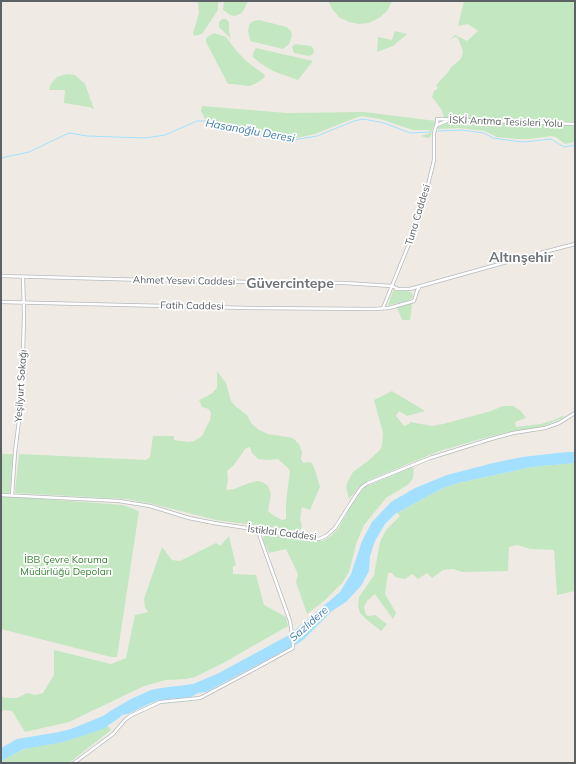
<!DOCTYPE html>
<meta charset="utf-8">
<style>
body{margin:0}
#map{position:relative;width:576px;height:764px;overflow:hidden;background:#efebe4;font-family:Mulish,sans-serif}
canvas{display:block}
.frame{position:absolute;inset:0;border:2px solid #5c6165;pointer-events:none}
</style>
<div id="map">
<canvas width="576" height="764"></canvas>
<div class="frame"></div>
</div>
<script>
const c = document.querySelector('canvas').getContext('2d');
c.lineJoin = 'round';
function fill(path, color) {
  c.fillStyle = color;
  c.fill(path, 'evenodd');
}
function shape(rows) {
  const path = new Path2D();
  for (const r of rows) {
    path.moveTo(r[0], r[1]);
    for (let i = 2; i < r.length; i += 2) path.lineTo(r[i], r[i + 1]);
  }
  return path;
}
function strokePath(path, color, width, dash) {
  c.strokeStyle = color;
  c.lineWidth = width;
  c.lineCap = dash ? 'butt' : 'round';
  c.setLineDash(dash || []);
  c.stroke(path);
}
function write(font, color, halo, rows, align = 'center') {
  c.font = font + ' Mulish,sans-serif';
  c.lineWidth = 3.5;
  c.setLineDash([]);
  c.textBaseline = 'middle';
  c.strokeStyle = halo;
  c.fillStyle = color;
  for (const [text, x, y, turn = 0] of rows) {
    c.save();
    c.translate(x, y);
    c.rotate((+turn || 0) * Math.PI / 180);
    c.textAlign = isNaN(turn) ? turn : align;
    if (halo) c.strokeText(text, 0, 0);
    c.fillText(text, 0, 0);
    c.restore();
  }
}
fill(shape([
 [198,1,218,1,218,10,202,34,194,36,193,33,199,13],
 [224,1,248,1,242,13,235,16,230,15,223,10],
 [328,1,392,1,387,11,379,18,369,23,359,24,349,22,340,18,333,10],
 [464,1,575,1,575,122,446,118,444,117,442,112,442,110,432,97,434,91,438,88,436,86,438,83,449,71,450,68,460,60,462,56,463,51,458,38,455,37,450,40,455,35,467,41,478,31,468,24,458,26],
 [222,19,226,19,229,22,229,31,231,39,219,27,219,22],
 [259,20,287,27,291,31,292,35,289,44,283,49,250,41,250,39,248,31,249,25,253,21],
 [395,31,407,34,406,35,393,46,377,52,378,37,392,40],
 [214,33,226,37,235,49,246,61,265,75,264,78,257,83,249,86,233,84,228,84,206,42,206,38],
 [295,44,311,46,314,50,313,54,309,56,294,53,292,47],
 [256,48,313,61,298,80,273,71,260,63,253,57,253,53],
 [66,74,75,75,85,84,94,109,89,107,64,103,65,90,49,90,51,84,57,77],
 [202,106,287,113,364,112,436,121,432,130,431,136,428,138,421,136,430,133,430,131,428,130,413,130,380,119,362,116,355,118,315,134,292,139,205,119,201,111],
 [452,121,575,125,575,142,565,144,556,137,552,136,528,139,518,139,497,137,485,131,459,128,437,129,438,127],
 [393,291,408,291,412,293,413,297,408,301,388,305],
 [411,302,412,305,410,320,402,320,396,305],
 [217,371,226,383,231,401,235,406,247,415,251,423,259,430,268,434,293,438,299,444,302,452,301,459,303,463,311,462,315,470,320,487,310,510,302,507,300,519,302,526,301,529,299,531,216,520,153,504,126,499,15,493,19,454,146,460,150,457,153,436,174,436,174,440,188,442,194,441,202,436,210,420,211,413,209,409,202,407,199,400,211,394,217,388],
 [250,447,252,453,258,459,267,460,278,459,289,469,290,471,286,502,286,519,282,520,273,515,268,511,271,494,268,486,262,482,257,481,249,483,234,489,226,490,228,480,227,471,234,465,246,448],
 [392,391,425,411,407,416,399,411,396,416,404,426,409,424,410,422,432,426,443,424,491,411,503,406,513,406,521,411,526,418,515,422,516,427,541,424,554,420,562,416,565,417,541,427,504,433,477,440,437,452,369,480,359,487,349,499,346,487,348,481,353,472,368,461,380,450,382,445,383,433,374,400],
 [1,454,13,454,10,492,9,493,1,493],
 [575,463,575,591,557,595,554,550,530,549,517,545,509,547,508,571,462,572,453,569,443,570,432,578,427,573,418,579,412,574,405,579,395,577,392,573,388,573,385,594,396,613,393,619,375,594,367,601,364,607,366,615,369,616,375,615,387,624,381,631,367,620,360,613,358,606,359,597,374,575,380,542,386,530,400,516,397,513,443,488,458,483,532,467],
 [410,468,414,468,413,478,409,484,386,498,364,525,356,544,349,572,342,583,324,601,307,614,296,582,298,574,286,549,269,553,263,540,264,533,322,541,330,537,338,529,352,504,365,487],
 [1,496,123,505,139,511,117,657,111,657,1,629],
 [229,536,236,566,233,566,233,574,256,575,264,605,286,617,288,626,225,662,195,677,186,679,166,680,144,686,69,722,25,732,12,711,5,710,1,711,1,696,5,698,17,698,27,693,35,695,43,693,54,675,54,650,111,664,126,658,135,615,148,612,145,607,144,599,162,547,172,560,180,561,216,543,220,546],
 [108,726,111,730,69,763,1,763,1,761,18,752,31,747,64,742]
]), '#c3e7c0');
fill(shape([
 [567,452,575,452,575,463,532,467,458,483,443,488,395,514,385,524,375,541,370,556,369,571,361,586,346,602,332,611,304,639,299,643,206,692,198,693,191,697,160,700,151,703,128,714,122,715,119,718,103,729,64,742,24,749,1,761,1,748,17,739,59,732,71,729,103,716,112,710,131,699,151,690,161,688,193,684,217,674,289,635,340,592,351,574,362,541,372,522,391,502,415,488,447,475,493,463,522,457]
]), '#a3e0ff');
strokePath(shape([
 [438,131,462,130,484,133,493,138,514,141,524,142,551,139,564,147,575,145],
 [1,158,29,152,69,133,87,136,145,138,165,135,197,121,207,121,226,127,293,140,317,136,354,121,363,119,384,123,410,133,430,132]
]), '#a3e0ff', 1);
const secondary = shape([
 [437,125,447,121],
 [1,276,148,280,217,281,249,282,345,283,392,286,398,289],
 [396,289,410,289,521,258,575,244],
 [1,302,249,308,373,309,389,308,414,301,417,291,420,286],
 [383,308,411,239,428,185,434,160,434,133,437,123,437,119,575,124],
 [1,495,119,501,150,506,189,518,214,523,319,539,326,536,335,528,356,495,362,487,368,483,430,458,491,439,513,433,545,428,559,423,575,413],
 [12,495,15,452,22,397,24,313,23,277],
 [74,763,113,734,125,720,130,716,160,702,200,698,251,671,293,648,293,641,290,621,260,537,259,530]
]);
strokePath(secondary, '#b5b9be', 4);
strokePath(secondary, '#fff', 2.5);
write('10px', '#5c6165', '#fff', [
 ["İSKİ Arıtma Tesisleri Yolu",506,122,2],
 ["Tuna Caddesi",418,215,-73],
 ["Ahmet Yesevi Caddesi",184,281,1],
 ["Fatih Caddesi",192,306,1],
 ["Yeşilyurt Sokağı",21,386,-86],
 ["İstiklal Caddesi",282,533,7]
]);
write('10px', '#378533', '#fff', [
 ["İBB Çevre Koruma",66,560],
 ["Müdürlüğü Depoları",66,572]
]);
write('italic 11px', '#3c7cab', '#fff', [
 ["Hasanoğlu Deresi",250,131,10],
 ["Sazlıdere",309,624,-41]
]);
write('bold 14px', '#6d7377', '#fff', [
 ["Altınşehir",521,258],
 ["Güvercintepe",290,284]
]);
</script>
